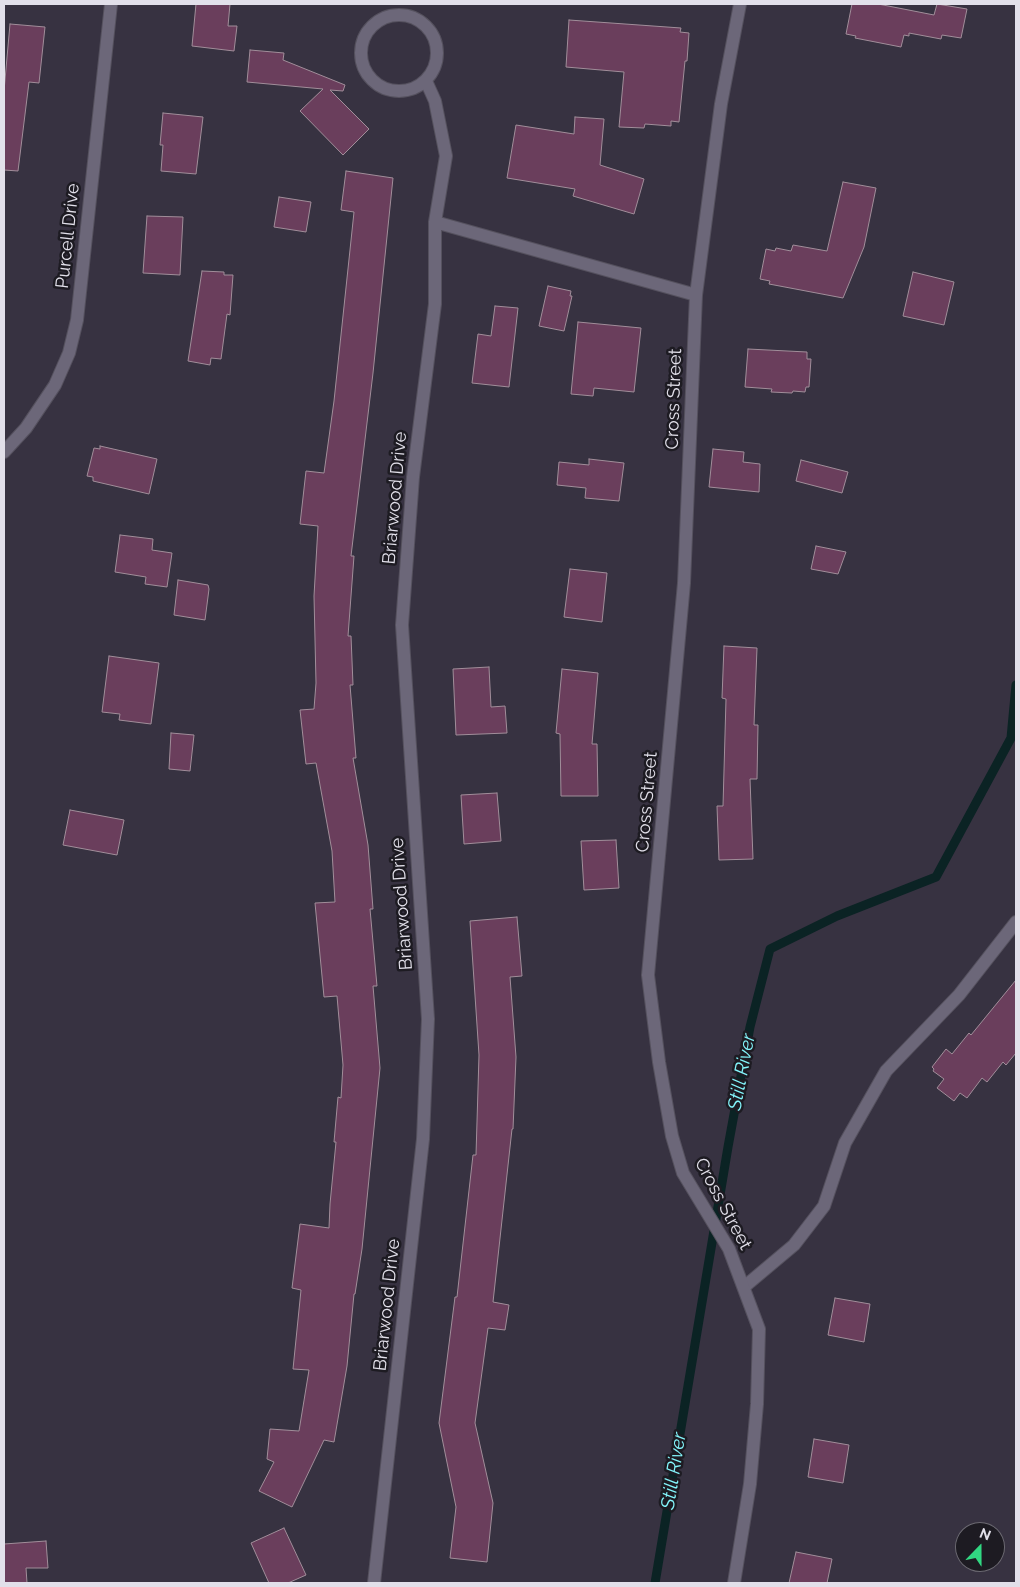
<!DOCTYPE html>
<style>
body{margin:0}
#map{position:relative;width:1020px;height:1587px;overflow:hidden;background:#373241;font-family:Raleway,sans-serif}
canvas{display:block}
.frame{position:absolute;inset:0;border:5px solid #e2e0ea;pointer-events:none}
.north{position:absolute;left:955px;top:1522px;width:50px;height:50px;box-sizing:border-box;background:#1d1b22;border:1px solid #6c6a72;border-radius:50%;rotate:22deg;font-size:14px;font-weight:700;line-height:20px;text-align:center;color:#e2e0ea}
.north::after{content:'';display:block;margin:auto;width:18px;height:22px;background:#31d882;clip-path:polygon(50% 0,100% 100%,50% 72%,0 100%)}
</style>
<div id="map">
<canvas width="1020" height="1587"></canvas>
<div class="frame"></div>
<div class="north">N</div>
</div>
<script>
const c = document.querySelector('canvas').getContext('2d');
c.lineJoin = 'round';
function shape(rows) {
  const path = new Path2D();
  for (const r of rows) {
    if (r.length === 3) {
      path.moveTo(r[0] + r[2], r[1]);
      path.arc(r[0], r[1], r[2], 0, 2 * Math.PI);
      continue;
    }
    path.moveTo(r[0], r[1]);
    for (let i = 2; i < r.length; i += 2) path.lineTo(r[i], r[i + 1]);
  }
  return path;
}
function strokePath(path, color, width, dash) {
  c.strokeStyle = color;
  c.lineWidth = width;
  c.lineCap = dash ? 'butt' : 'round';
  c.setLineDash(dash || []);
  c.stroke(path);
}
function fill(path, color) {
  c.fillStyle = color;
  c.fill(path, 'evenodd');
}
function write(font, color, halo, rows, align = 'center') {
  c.font = font + ' Raleway,sans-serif';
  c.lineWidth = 5;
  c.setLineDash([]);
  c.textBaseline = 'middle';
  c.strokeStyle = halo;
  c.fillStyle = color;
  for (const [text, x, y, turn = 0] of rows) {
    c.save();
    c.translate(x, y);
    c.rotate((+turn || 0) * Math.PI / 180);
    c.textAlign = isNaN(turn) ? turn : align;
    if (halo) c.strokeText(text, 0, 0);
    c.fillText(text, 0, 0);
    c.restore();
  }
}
strokePath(shape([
 [655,1583,728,1147,750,1027,770,949,837,916,936,877,1011,738,1016,685]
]), '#0b2324', 9);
const building = shape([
 [196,4,230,4,228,26,237,26,234,51,192,46,196,4],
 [852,4,878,4,934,15,937,4,967,9,961,38,942,35,941,39,909,33,909,36,904,35,901,47,855,38,856,36,846,34,852,4],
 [569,20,681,28,680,32,689,33,687,61,685,61,679,122,671,121,671,126,645,124,644,128,619,127,624,72,566,67,569,20],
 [10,24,45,27,39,83,29,82,18,171,4,170,4,91,10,24],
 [250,50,284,53,283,60,345,85,343,91,330,90,369,129,343,155,300,111,323,89,247,82,250,50],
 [163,113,203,117,196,174,161,171,163,145,160,145,163,113],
 [575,117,604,119,600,165,644,179,634,214,573,196,575,189,507,178,516,125,574,134,575,117],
 [346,171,393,178,373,373,351,556,354,556,348,636,351,636,353,685,350,685,356,758,353,758,368,845,373,909,370,909,377,986,373,986,380,1068,362,1249,355,1294,354,1294,347,1366,334,1442,324,1440,292,1507,259,1491,274,1462,267,1459,270,1429,299,1431,309,1370,293,1369,301,1290,292,1288,300,1224,329,1228,330,1204,336,1142,334,1142,338,1097,341,1098,343,1065,337,996,324,997,315,903,335,902,332,851,316,763,306,764,300,710,314,709,316,683,314,596,318,526,300,524,306,471,324,473,334,401,354,212,341,210,346,171],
 [843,182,876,188,864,247,843,298,769,284,770,281,760,279,766,249,775,251,776,248,791,251,793,245,827,251,843,182],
 [279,197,311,202,306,232,274,227,279,197],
 [147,216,183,217,180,275,143,273,147,216],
 [202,271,224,272,224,275,233,275,230,315,227,314,221,359,211,358,210,365,188,361,202,271],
 [913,272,954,282,944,325,903,316,913,272],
 [548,286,571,291,570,296,572,296,564,331,539,326,548,286],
 [495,306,518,308,509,387,472,383,478,334,491,336,495,306],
 [578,322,641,328,634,392,594,388,593,396,571,394,578,322],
 [748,349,807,352,807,359,811,359,809,387,806,387,805,392,793,391,792,393,771,392,772,389,745,387,748,349],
 [100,446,157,459,149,494,93,481,93,477,87,476,94,448,100,449,100,446],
 [713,449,744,452,743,462,760,464,759,492,709,487,713,449],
 [589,459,624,463,619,501,585,498,586,488,557,485,559,462,589,465,589,459],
 [801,460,848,472,842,493,796,481,801,460],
 [120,535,153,539,152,550,172,553,167,587,145,584,146,577,115,572,120,535],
 [816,546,846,552,838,574,811,569,816,546],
 [570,569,607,573,602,622,564,617,570,569],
 [178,580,208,585,209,589,205,620,174,615,178,580],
 [724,646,757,648,754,725,758,725,757,779,750,779,753,859,719,860,717,806,723,806,726,699,722,698,724,646],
 [109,656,159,663,151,724,119,720,120,714,102,712,109,656],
 [489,667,491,707,505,706,507,733,456,735,453,669,489,667],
 [562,669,598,673,592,744,597,744,598,796,561,796,560,734,556,733,562,669],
 [171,733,194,735,190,771,169,769,171,733],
 [497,793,501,841,464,844,461,795,497,793],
 [70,810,124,820,117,855,63,845,70,810],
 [616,840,619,888,584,890,581,841,616,840],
 [517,917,522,976,510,977,516,1057,513,1129,512,1129,493,1302,509,1305,505,1330,488,1328,475,1423,493,1503,487,1562,450,1558,456,1507,439,1423,455,1297,457,1297,473,1155,476,1155,479,1055,470,921,517,917],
 [1016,980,1016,1053,1006,1065,1003,1062,987,1082,982,1078,967,1098,960,1093,954,1101,937,1088,944,1079,933,1071,934,1069,932,1067,946,1049,952,1054,969,1033,971,1035,1016,980],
 [835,1298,870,1304,864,1342,828,1335,835,1298],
 [814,1439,849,1445,843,1483,808,1477,814,1439],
 [284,1528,306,1575,288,1583,269,1583,251,1543,284,1528],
 [46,1541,48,1568,26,1568,27,1583,4,1583,4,1544,46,1541],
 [796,1552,832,1559,827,1583,789,1583,796,1552]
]);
fill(building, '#6a3e5c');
strokePath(building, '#a18e9a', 1);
const lane = shape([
 [744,1287,794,1245,824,1206,845,1143,886,1071,959,995,1016,922]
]);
const street = shape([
 [399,53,38],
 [435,222,696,295],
 [4,452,26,428,55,385,69,353,77,320,111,4],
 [374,1583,423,1139,428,1019,402,625,413,477,435,304,435,222,446,156,435,101,426,81],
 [734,1583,750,1484,757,1404,759,1329,729,1249,683,1173,672,1136,659,1062,648,975,684,583,696,295,721,104,740,4]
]);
strokePath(lane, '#55515e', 14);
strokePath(street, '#55515e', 14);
strokePath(lane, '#6c6779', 12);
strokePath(street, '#6c6779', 12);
write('18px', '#e2e0ea', '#1d1b22', [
 ["Purcell Drive",68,236,-84],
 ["Cross Street",674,399,-88],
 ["Briarwood Drive",395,498,-85],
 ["Cross Street",647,802,-85],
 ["Briarwood Drive",402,904,-94],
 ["Cross Street",723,1204,62],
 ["Briarwood Drive",387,1305,-84]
]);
write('italic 19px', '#84f6fc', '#1d1b22', [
 ["Still River",742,1072,-79],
 ["Still River",674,1471,-81]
]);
</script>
